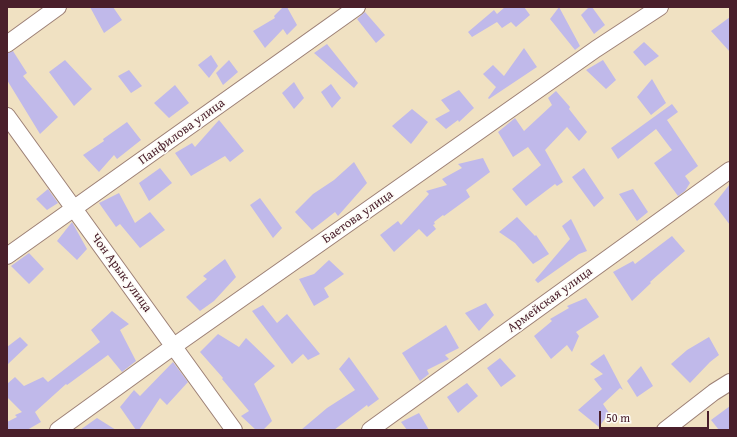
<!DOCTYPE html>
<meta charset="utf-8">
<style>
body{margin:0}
#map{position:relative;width:737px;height:437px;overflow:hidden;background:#f0e1c2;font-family:"Gentium Book Plus",serif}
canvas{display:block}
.frame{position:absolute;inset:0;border:8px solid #4a1f2b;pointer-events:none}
.scale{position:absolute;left:599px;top:411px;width:110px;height:18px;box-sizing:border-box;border:2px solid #4a1f2b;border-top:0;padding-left:5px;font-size:12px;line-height:14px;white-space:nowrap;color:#4a1f2b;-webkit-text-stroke:3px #fdfcf7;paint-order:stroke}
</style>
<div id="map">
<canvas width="737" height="437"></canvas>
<div class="frame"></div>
<div class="scale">50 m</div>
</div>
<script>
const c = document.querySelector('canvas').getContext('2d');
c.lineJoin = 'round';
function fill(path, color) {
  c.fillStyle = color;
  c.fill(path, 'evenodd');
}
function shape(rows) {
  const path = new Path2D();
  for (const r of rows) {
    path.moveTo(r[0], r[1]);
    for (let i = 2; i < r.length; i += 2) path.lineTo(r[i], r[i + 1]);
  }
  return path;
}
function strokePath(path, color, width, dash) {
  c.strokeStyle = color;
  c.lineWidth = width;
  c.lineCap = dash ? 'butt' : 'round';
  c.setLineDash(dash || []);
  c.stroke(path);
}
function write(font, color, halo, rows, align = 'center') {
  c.font = font + ' "Gentium Book Plus",serif';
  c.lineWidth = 3.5;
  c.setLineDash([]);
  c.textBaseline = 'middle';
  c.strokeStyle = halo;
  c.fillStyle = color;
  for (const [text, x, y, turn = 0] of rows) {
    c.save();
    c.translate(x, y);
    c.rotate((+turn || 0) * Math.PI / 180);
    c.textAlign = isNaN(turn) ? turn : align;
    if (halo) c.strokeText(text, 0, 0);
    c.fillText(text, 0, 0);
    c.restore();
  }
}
fill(shape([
 [90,7,113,7,122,20,104,33],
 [283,7,287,7,297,25,287,35,283,29,265,48,253,31,275,18,274,16],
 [505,7,524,7,530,15,516,27,511,22,502,28,497,22,472,37,468,32,494,10,497,14],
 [559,7,580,46,575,50,550,19],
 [589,7,592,7,605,25,594,34,581,15],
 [365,12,385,35,376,43,357,19],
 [730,17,730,52,711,31],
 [644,42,659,56,645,66,633,52],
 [327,44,358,83,354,88,314,53],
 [524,48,537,67,489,99,488,98,496,87,483,74,493,65,504,76],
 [13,51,27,73,23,76,58,117,40,134,7,80,7,53],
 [211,55,218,66,209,78,198,65],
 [65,60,92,89,74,106,49,72],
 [229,60,238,72,223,85,216,73],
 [603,60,616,80,606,89,586,70],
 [129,70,142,86,131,93,118,76],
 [652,79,666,103,651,115,637,97],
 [294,82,304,98,294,109,282,93],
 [331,84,341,98,332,108,321,92],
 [175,85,189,103,169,118,154,103],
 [459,90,474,108,459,122,458,120,446,129,435,119,450,111,441,100],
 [556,91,570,107,569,109,587,132,579,141,567,127,545,150,563,182,557,186,555,184,526,206,512,189,541,165,528,147,513,157,498,132,515,118,524,131,552,105,548,98],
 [672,104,678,112,667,120,698,166,685,176,690,183,685,191,678,196,654,163,672,150,656,129,618,159,611,148],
 [412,109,428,122,411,144,392,126],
 [219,120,244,151,230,162,225,156,191,176,175,153,192,143,195,147],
 [127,122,141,140,117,159,114,155,99,172,83,155,104,141,103,139],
 [483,158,490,172,466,190,470,197,444,216,443,215,434,222,435,224,433,225,436,229,427,237,419,229,394,252,380,235,398,221,401,225,429,194,426,191,447,185,442,179,462,168,458,164],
 [354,162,367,183,338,216,335,212,312,230,295,212,313,194,334,180],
 [160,168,172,183,149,201,139,183],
 [584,168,604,198,594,207,572,177],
 [730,184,730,225,714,204],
 [48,189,58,203,47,210,36,199],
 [633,189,648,212,637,221,619,194],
 [119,193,135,223,150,212,165,230,140,248,120,224,116,227,99,203],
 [260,198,282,228,273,238,250,205],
 [517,217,535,236,536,235,549,254,533,264,515,243,499,232],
 [571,219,587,251,579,254,538,283,535,280,570,239,562,226],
 [72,222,87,249,77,260,57,241],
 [672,236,685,251,650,282,651,283,632,301,613,272,633,261,635,264],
 [29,253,44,269,29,284,11,266],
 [225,259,236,277,214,301,200,311,186,297,207,279,203,276],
 [329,260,344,274,324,288,329,297,314,306,299,279,314,274],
 [586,298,599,317,576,332,579,336,572,352,567,345,551,359,534,336,552,321,550,319,569,308,567,306],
 [486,303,494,315,479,331,465,313],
 [263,305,277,323,287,314,320,354,308,360,303,354,292,364,252,311],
 [112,311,129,324,120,330,136,361,122,372,108,355,67,385,66,384,35,412,41,422,27,430,7,430,7,422,17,417,15,415,22,412,7,397,7,384,15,377,24,386,43,377,48,382,100,342,91,330],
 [446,325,459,348,445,355,449,359,427,370,429,374,420,381,402,353],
 [218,334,239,347,246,338,275,366,254,384,272,421,263,430,256,430,241,416,249,411,222,379,223,378,200,352],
 [20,337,28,345,7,365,7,347],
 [709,337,719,355,710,362,690,383,671,364,687,350],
 [604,354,623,390,620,388,603,404,609,413,599,427,578,410,602,389,594,379,603,374,590,364],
 [349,357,379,399,368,407,367,405,334,430,301,430,327,408,355,390,339,369],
 [500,358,516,376,501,387,487,368],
 [173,362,188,382,167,405,160,398,139,430,136,430,120,407,134,390,140,396],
 [641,366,653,386,637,397,627,381],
 [467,383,478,396,458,413,447,397],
 [730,406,730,430,719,430,711,420],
 [419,413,429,430,407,430,401,422],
 [97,418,116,430,80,430]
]), '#c0b9ea');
const minor = shape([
 [7,44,58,7],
 [7,116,234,430],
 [7,256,357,7],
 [58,430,174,346,596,49,660,7],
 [370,430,730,170],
 [665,430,714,392,730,382]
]);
strokePath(minor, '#9d8076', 18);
strokePath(minor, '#fff', 16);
write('13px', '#4a1f2b', '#fdfcf7', [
 ["Панфилова улица",182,132,-36],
 ["Баетова улица",358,217,-35],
 ["Чон Арык улица",121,273,54],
 ["Армейская улица",550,300,-36]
]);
</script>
